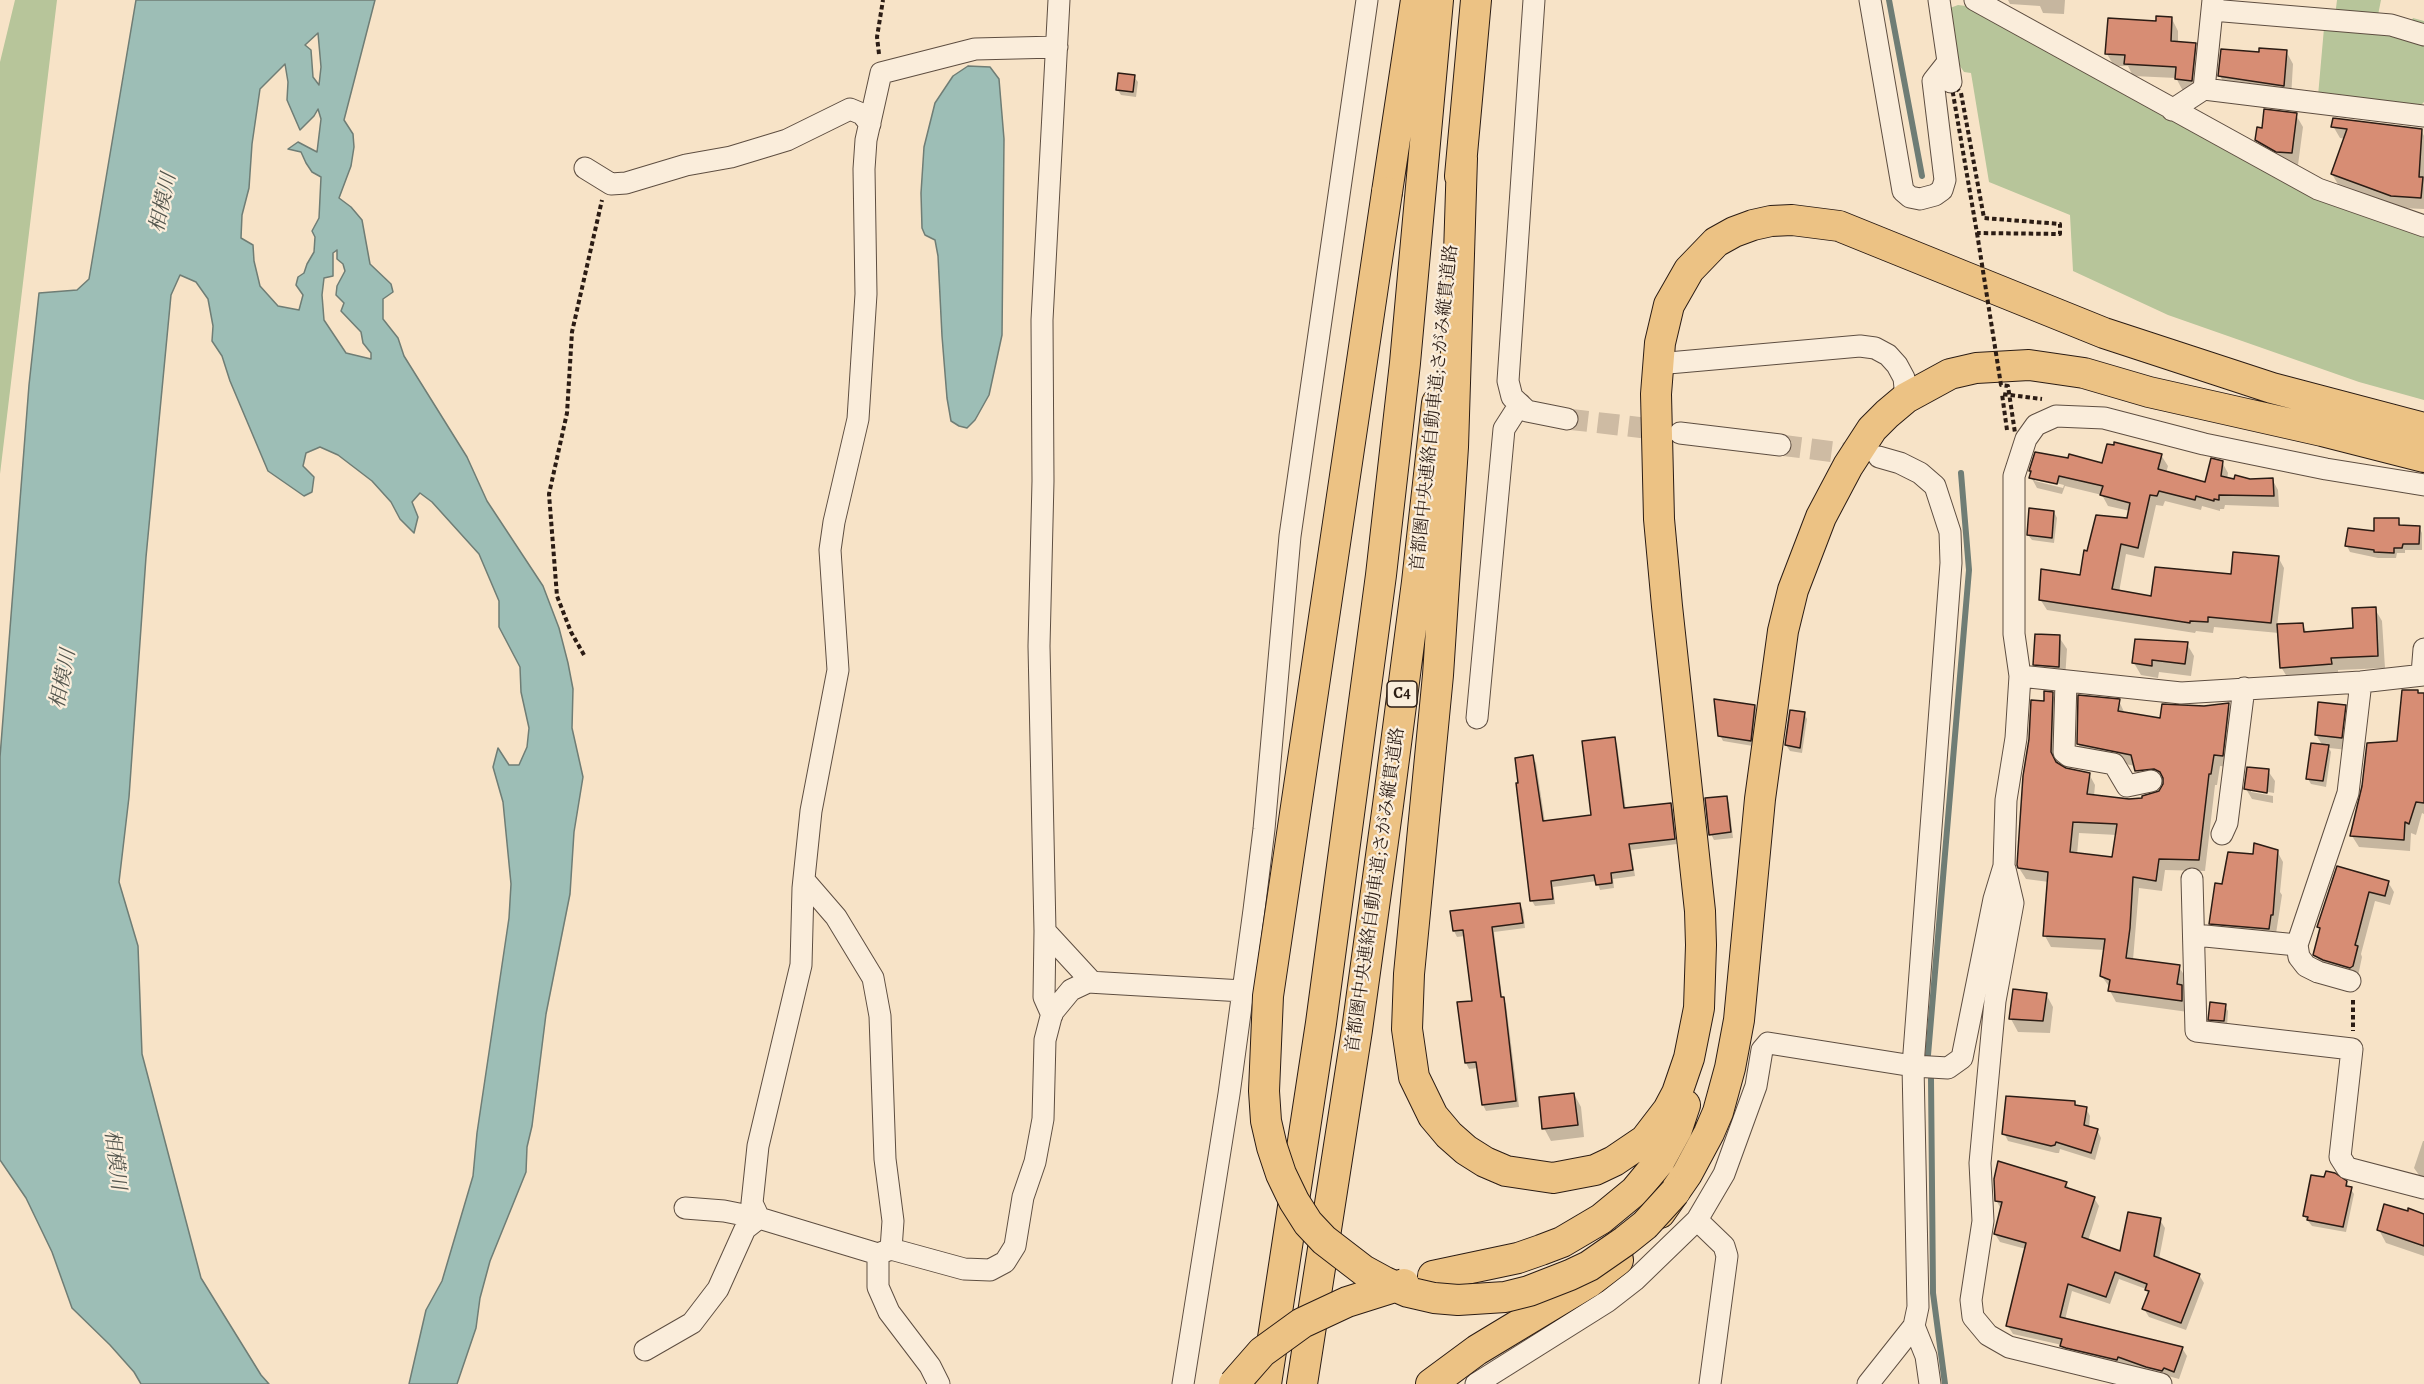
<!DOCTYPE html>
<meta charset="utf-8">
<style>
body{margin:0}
canvas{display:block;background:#f7e3c7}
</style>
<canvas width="2424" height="1384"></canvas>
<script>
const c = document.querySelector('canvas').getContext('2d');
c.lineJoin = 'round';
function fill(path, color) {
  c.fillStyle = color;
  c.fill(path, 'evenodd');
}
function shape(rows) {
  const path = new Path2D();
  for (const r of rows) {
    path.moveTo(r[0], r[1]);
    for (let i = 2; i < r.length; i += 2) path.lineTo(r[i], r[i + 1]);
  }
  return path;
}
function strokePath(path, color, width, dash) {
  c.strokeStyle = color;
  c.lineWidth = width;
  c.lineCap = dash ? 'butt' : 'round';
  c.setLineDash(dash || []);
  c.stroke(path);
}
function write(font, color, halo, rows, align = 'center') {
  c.font = font + ' Alegreya,"Noto Serif JP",serif';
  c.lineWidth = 4.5;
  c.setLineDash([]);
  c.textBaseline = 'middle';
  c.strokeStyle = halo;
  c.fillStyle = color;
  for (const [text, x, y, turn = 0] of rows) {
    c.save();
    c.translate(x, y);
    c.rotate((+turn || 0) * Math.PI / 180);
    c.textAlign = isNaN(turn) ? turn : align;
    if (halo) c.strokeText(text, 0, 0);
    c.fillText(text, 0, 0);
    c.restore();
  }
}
fill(shape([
 [15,0,57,0,0,474,0,62],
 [2337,0,2381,0,2377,20,2408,28,2413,18,2424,21,2424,102,2417,109,2318,96,2324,28,2335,16],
 [1958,5,1966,6,2295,188,2424,234,2424,400,2359,382,2168,315,2073,271,2070,215,1989,182,1971,73,1964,72,1954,57,1950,8]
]), '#b7c59a');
const water = shape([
 [136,0,375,0,344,120,353,134,354,147,351,166,339,198,351,207,362,220,370,264,391,284,393,292,383,299,383,319,398,338,404,356,467,457,487,501,543,586,559,628,568,663,573,689,572,728,583,777,574,832,570,894,546,1014,532,1126,527,1147,526,1172,490,1261,480,1298,476,1328,457,1384,409,1384,426,1310,442,1281,473,1176,477,1133,509,918,511,884,503,802,493,767,498,748,509,765,519,765,527,747,529,728,521,692,520,667,499,627,499,601,479,554,432,502,420,493,412,502,418,517,414,533,400,519,391,502,372,481,338,455,320,447,306,453,303,466,314,477,312,492,304,496,268,471,230,381,222,356,212,341,213,326,208,299,196,282,180,275,171,295,146,557,129,797,119,882,138,946,142,1054,201,1278,261,1375,269,1384,141,1384,134,1372,110,1345,72,1308,52,1252,26,1198,0,1160,0,757,29,385,39,293,77,290,89,279,136,0],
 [318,33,321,67,319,85,313,77,311,50,305,45,318,33],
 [285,64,288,82,287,100,300,130,314,116,318,109,321,119,317,152,298,142,288,149,301,152,306,163,312,172,321,177,319,218,312,231,315,237,314,252,307,264,304,273,298,277,296,285,303,295,299,310,278,306,260,286,254,261,253,245,241,238,242,215,249,188,252,144,260,89,285,64],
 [337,250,337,259,343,264,345,271,337,286,336,295,344,303,341,311,361,332,363,343,371,353,371,359,346,353,324,320,322,295,324,278,333,276,333,253,337,250],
 [968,66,990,67,999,79,1004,139,1002,335,989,395,975,420,967,428,959,426,951,421,947,398,942,336,938,256,935,240,925,235,922,228,921,193,924,147,935,103,953,76,968,66]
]);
fill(water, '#9dbeb6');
strokePath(water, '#6f7d75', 1.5);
fill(shape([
 [2008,0,2065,0,2064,14,2043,13,2040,6,2010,4],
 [2172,19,2178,31,2178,43,2195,45,2202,57,2198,92,2183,91,2176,78,2133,76,2128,66,2114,66,2107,54,2158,23],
 [2286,51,2293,64,2291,98,2227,88,2220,76,2260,53],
 [1134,77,1138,82,1136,97,1121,95,1117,89],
 [2296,115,2303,127,2298,165,2285,164,2264,153,2257,140,2263,129],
 [2333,126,2421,130,2424,136,2424,209,2399,208,2339,186,2332,174,2345,139,2340,138],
 [2161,455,2168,466,2166,473,2206,484,2222,462,2228,473,2227,479,2272,479,2278,490,2279,507,2225,505,2224,509,2220,509,2220,511,2202,506,2201,510,2165,501,2163,506,2156,505,2144,558,2126,554,2119,592,2153,598,2232,576,2278,557,2284,568,2277,626,2302,624,2307,633,2355,630,2375,609,2382,621,2385,668,2338,670,2338,677,2289,680,2281,667,2279,633,2214,627,2213,633,2196,631,2195,633,2047,610,2040,599,2081,577,2088,553,2128,520,2130,511,2108,506,2102,495,2065,486,2062,494,2037,488,2031,477,2031,471,2103,465],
 [2035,478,2064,485,2063,488,2035,481],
 [2054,512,2057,518,2054,543,2032,540,2028,535],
 [2398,520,2402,527,2419,527,2422,533,2422,550,2405,550,2405,553,2397,553,2396,558,2378,558,2350,552,2347,546],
 [2059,637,2067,649,2065,679,2042,677,2035,664],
 [2187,644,2194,656,2191,676,2159,672,2158,678,2141,675,2134,663],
 [2052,694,2059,705,2058,764,2066,770,2089,774,2095,785,2094,796,2144,799,2160,792,2165,781,2162,780,2143,782,2135,766,2085,755,2078,744,2119,701,2125,714,2161,719,2205,708,2228,705,2235,716,2228,767,2220,766,2217,785,2215,785,2205,871,2165,870,2162,891,2139,888,2133,960,2179,967,2186,978,2184,991,2188,997,2188,1012,2116,1002,2110,991,2110,988,2101,975,2105,950,2051,947,2045,936,2049,882,2026,879,2019,868,2045,703],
 [2079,833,2117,835,2114,859,2077,855],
 [2424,694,2424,814,2422,813,2416,835,2411,833,2410,851,2359,847,2352,836],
 [1755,706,1758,712,1753,746,1723,741,1720,735],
 [2345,706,2352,719,2348,750,2329,748,2331,752,2326,787,2311,784,2308,779,2323,746,2316,735],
 [1804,713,1807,719,1802,753,1790,751,1786,745],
 [1614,738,1617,744,1626,810,1670,804,1673,810,1677,844,1631,850,1635,876,1613,879,1614,888,1600,890,1597,881,1553,887,1555,904,1535,906,1532,901,1532,757,1536,763,1545,822,1593,816],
 [2268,771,2275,781,2274,793,2251,789,2251,792,2273,796,2273,803,2252,799,2246,789],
 [1726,798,1729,803,1733,838,1714,840,1711,834],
 [2277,851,2283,862,2280,892,2282,895,2275,940,2217,934,2210,923,2254,856],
 [2338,868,2388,882,2394,892,2390,905,2375,901,2361,954,2362,957,2358,976,2321,964,2315,954,2321,931,2318,926],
 [1520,905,1523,910,1525,928,1494,932,1502,997,1506,1004,1519,1107,1486,1111,1483,1105,1478,1068,1469,1069,1466,1063,1459,1004,1474,1002,1465,936,1457,937,1454,931],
 [2046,994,2053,1007,2050,1033,2018,1032,2011,1019],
 [2225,1006,2228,1011,2227,1027,2213,1025,2210,1019],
 [1574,1094,1581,1107,1584,1137,1551,1141,1544,1128],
 [2074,1103,2077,1107,2086,1108,2090,1116,2089,1128,2097,1130,2101,1138,2095,1160,2060,1149,2059,1153,2056,1153,2008,1141,2004,1133],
 [2423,1141,2424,1141,2424,1182,2414,1168],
 [2325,1179,2346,1182,2354,1194,2346,1232,2312,1226,2304,1216],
 [2066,1183,2070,1190,2094,1198,2099,1206,2088,1241,2121,1253,2160,1220,2165,1228,2159,1259,2199,1275,2204,1283,2186,1330,2149,1317,2144,1309,2149,1294,2146,1289,2119,1279,2110,1304,2072,1291,2065,1320,2182,1348,2187,1356,2179,1379,2168,1376,2167,1379,2067,1354,2062,1345,2013,1334,2008,1326,2026,1249,2000,1242,1995,1234,2001,1209,1996,1200],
 [2424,1215,2424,1256,2386,1243,2379,1230]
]), '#0003');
strokePath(shape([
 [1889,0,1922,176],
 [1928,1055,1969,570,1961,473],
 [1931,1079,1933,1293,1945,1384]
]), '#6f7d75', 6);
const building = shape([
 [2156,16,2172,17,2171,41,2196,43,2192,81,2175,79,2176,67,2124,64,2125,55,2105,54,2108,18,2156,21,2156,16],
 [2259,48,2287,50,2284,86,2218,76,2221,49,2259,52,2259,48],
 [1118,73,1135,75,1133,92,1116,90,1118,73],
 [2264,109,2297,113,2292,153,2276,152,2255,140,2257,127,2262,128,2264,109],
 [2333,118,2422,129,2419,177,2423,177,2421,198,2391,196,2331,174,2347,129,2331,127,2333,118],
 [2114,442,2162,454,2158,469,2205,482,2211,458,2223,461,2221,476,2234,479,2235,475,2250,479,2273,478,2274,496,2219,495,2219,500,2214,499,2214,501,2196,496,2195,500,2159,491,2157,496,2150,495,2138,548,2121,544,2112,589,2151,596,2155,567,2231,574,2233,552,2279,556,2271,623,2208,617,2208,622,2190,621,2190,623,2039,600,2041,569,2080,575,2084,550,2087,551,2096,515,2127,518,2130,503,2100,495,2103,486,2059,476,2057,484,2029,478,2031,471,2029,471,2035,452,2068,458,2069,454,2102,463,2107,444,2114,445,2114,442],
 [2029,508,2054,511,2052,538,2027,535,2029,508],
 [2374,518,2399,518,2399,525,2420,526,2419,544,2403,544,2402,548,2394,548,2394,553,2374,552,2374,550,2345,546,2348,528,2374,531,2374,518],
 [2376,607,2378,656,2331,658,2332,664,2280,668,2277,624,2303,623,2304,632,2353,628,2352,608,2376,607],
 [2035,634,2060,635,2059,667,2033,665,2035,634],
 [2135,639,2188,642,2185,664,2152,660,2152,666,2132,663,2135,639],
 [2402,690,2418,690,2418,693,2424,693,2424,803,2416,802,2409,824,2405,822,2404,840,2350,836,2362,786,2367,743,2397,741,2402,690],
 [2044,691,2053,692,2051,752,2056,762,2066,768,2090,773,2087,794,2129,799,2142,798,2142,796,2159,791,2163,784,2163,778,2160,772,2154,769,2135,771,2131,755,2077,744,2078,695,2120,699,2118,711,2160,718,2162,704,2204,706,2229,703,2223,756,2214,755,2211,774,2209,774,2199,860,2159,859,2156,881,2133,877,2130,928,2126,958,2180,965,2177,984,2182,985,2182,1001,2108,991,2110,980,2100,976,2105,939,2043,936,2048,872,2018,868,2017,865,2023,776,2029,739,2031,700,2044,701,2044,691],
 [2073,822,2117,824,2112,857,2070,852,2073,822],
 [1714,699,1755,705,1751,741,1718,736,1714,699],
 [2318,702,2346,705,2342,738,2315,735,2318,702],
 [1790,710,1805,712,1800,748,1785,745,1790,710],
 [1615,737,1624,808,1671,803,1675,839,1629,844,1633,870,1611,873,1612,883,1596,885,1594,875,1551,881,1553,899,1530,901,1516,783,1518,783,1515,758,1533,755,1543,821,1591,815,1582,741,1615,737],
 [2311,743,2329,745,2323,781,2306,779,2311,743],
 [2247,767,2269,769,2267,793,2244,789,2247,767],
 [1727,796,1731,832,1709,835,1705,798,1727,796],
 [2254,843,2278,850,2273,915,2271,915,2269,929,2209,924,2215,883,2222,884,2228,852,2253,854,2254,843],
 [2337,866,2389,881,2385,896,2369,892,2357,938,2355,945,2358,946,2353,966,2350,968,2323,960,2313,955,2320,928,2317,927,2337,866],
 [1520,903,1523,923,1492,927,1501,997,1504,997,1516,1101,1482,1105,1476,1062,1465,1063,1457,1002,1472,1001,1463,930,1453,931,1450,911,1520,903],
 [2013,989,2047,993,2043,1021,2009,1019,2013,989],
 [2210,1002,2226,1004,2224,1021,2208,1020,2210,1002],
 [1574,1093,1578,1125,1542,1129,1539,1097,1574,1093],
 [2006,1096,2075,1101,2075,1105,2087,1107,2084,1125,2098,1129,2091,1153,2056,1142,2055,1145,2051,1146,2002,1134,2006,1096],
 [1998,1161,2067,1182,2065,1187,2095,1197,2082,1237,2120,1251,2128,1212,2161,1218,2154,1256,2200,1274,2181,1323,2142,1309,2149,1291,2145,1290,2147,1284,2115,1272,2106,1297,2068,1284,2060,1317,2183,1347,2174,1372,2164,1368,2162,1371,2146,1367,2118,1357,2117,1360,2066,1348,2060,1346,2062,1339,2006,1326,2026,1243,1994,1234,2002,1202,1995,1201,1994,1179,1998,1161],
 [2326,1171,2335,1173,2347,1181,2346,1186,2352,1187,2343,1227,2307,1220,2308,1217,2303,1216,2311,1175,2324,1177,2326,1171],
 [2384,1204,2408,1211,2408,1208,2424,1214,2424,1246,2377,1230,2384,1204]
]);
fill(building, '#d78d74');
strokePath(building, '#2b1c14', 1.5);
strokePath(shape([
 [1567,419,1670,431],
 [1780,445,1866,456]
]), '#cebba3', 21, [21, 10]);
const minor = shape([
 [1534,0,1508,381,1512,397,1527,411,1567,419],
 [1870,0,1903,191,1910,197,1920,199,1935,195,1942,190,1945,180,1933,81,1948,62],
 [1939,0,1951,82],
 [1975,0,2318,189,2424,226],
 [2212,10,2391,25,2424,35],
 [2204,89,2213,0],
 [2172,110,2204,89,2424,116],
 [585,168,611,184,626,183,686,165,731,157,787,140,850,109,862,114,870,124],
 [1657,364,1860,346,1875,348,1888,355,1897,365,1904,378,1906,398],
 [1680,433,1780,445],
 [2422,674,2424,649],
 [2020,676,2181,693,2361,682,2424,675],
 [2066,681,2064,752,2069,756,2114,764,2127,786,2151,781],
 [1477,718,1504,429,1520,404],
 [2222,834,2227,823,2244,688],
 [2005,869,2013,903,1995,1001,1980,1163,1983,1221,1971,1300,1973,1317,1988,1335,2009,1347,2161,1384],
 [2192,879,2196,1031,2352,1049,2340,1157,2347,1168,2424,1188],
 [804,880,836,917,873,978,880,1016,885,1159,893,1221,891,1249],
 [1045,931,1092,982],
 [2195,935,2297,945,2348,793,2361,682],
 [2297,945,2299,957,2306,966,2318,972,2350,981],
 [1052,1015,1044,997,1045,931,1039,646,1043,481,1042,320,1059,0],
 [685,1208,724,1211,759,1218],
 [1697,1220,1724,1246,1727,1256,1710,1384],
 [878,1254,891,1249,964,1269,990,1270,1005,1262,1015,1246,1023,1197,1035,1162,1043,1119,1045,1040,1052,1013,1071,990,1088,982,1243,991],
 [1914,1326,1926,1356,1930,1384],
 [645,1350,692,1323,718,1289,745,1229,759,1218],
 [939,1384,930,1366,889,1312,878,1287,878,1254,759,1218,752,1203,758,1146,801,965,803,888,811,811,838,670,830,550,834,522,858,419,866,294,864,169,866,140,881,73,975,49,1057,47],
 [1183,1384,1229,1094,1254,910,1264,829,1290,536,1367,0],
 [1476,1384,1608,1301,1635,1280,1697,1220,1724,1174,1756,1086,1762,1050,1768,1043,1913,1066,1948,1068,1962,1058,1994,899,2004,866,2006,800,2016,738,2020,676,2014,634,2014,476,2026,439,2036,425,2056,416,2104,418,2204,444,2326,469,2424,485],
 [1868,1384,1914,1326,1918,1307,1913,1066,1951,563,1950,532,1935,486,1920,473,1900,463,1879,457]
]);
const highway = shape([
 [1462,158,1453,447,1438,675,1409,974,1407,1029,1414,1077,1433,1116,1449,1135,1466,1150,1485,1162,1506,1171,1553,1178,1595,1170,1614,1161,1645,1140,1668,1110,1677,1093,1689,1058,1699,1008,1701,945,1700,911,1667,606,1659,519,1656,394,1660,343,1669,305,1689,270,1716,242,1734,232,1753,225,1771,221,1792,220,1839,226,2104,333,2272,388,2424,428],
 [1460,176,1476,0],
 [1387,192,1416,0],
 [1660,1213,1687,1174,1709,1133,1718,1112,1730,1068,1739,1020,1760,799,1783,631,1793,590,1821,517,1848,466,1872,429,1887,414,1906,398,1950,374,1976,368,2029,365,2084,373,2149,392,2322,431,2424,457],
 [1433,1276,1518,1258,1541,1250,1562,1242,1601,1219,1635,1191,1659,1162,1677,1129,1685,1105],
 [1266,1384,1321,1023,1381,575,1405,363,1438,0],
 [1302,1384,1357,1030,1388,805,1417,582,1437,403],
 [1431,1384,1477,1350,1588,1283,1618,1260]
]);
strokePath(minor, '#5e4e41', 23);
strokePath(highway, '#2b1c14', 32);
strokePath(shape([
 [879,54,877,37,883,0],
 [1951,82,1961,93,1984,218,2060,224,2060,234,1977,233,1951,82],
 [2007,430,2002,394,2042,399],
 [584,655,571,632,557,596,549,494,567,413,572,332,602,200],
 [2353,1000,2353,1031]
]), '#2b1c14', 4, [4.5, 3]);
strokePath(minor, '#faeddb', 21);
strokePath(highway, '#ecc284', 30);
const highwayBridge = shape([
 [1387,192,1268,996,1264,1091,1266,1121,1272,1147,1281,1174,1294,1201,1308,1223,1324,1240,1363,1270,1385,1282,1408,1292,1434,1298,1458,1300,1505,1297,1529,1291,1570,1275,1589,1266,1625,1241,1645,1225,1675,1192],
 [1234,1384,1262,1352,1302,1323,1347,1302,1404,1284]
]);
strokePath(highwayBridge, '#2b1c14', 32, []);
strokePath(shape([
 [1977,233,2001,385,2008,386,2015,433]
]), '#2b1c14', 4, [4.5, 3]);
strokePath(highwayBridge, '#ecc284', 30);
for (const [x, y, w] of [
 [1402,694,30]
]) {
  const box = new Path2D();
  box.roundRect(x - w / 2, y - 13, w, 26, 4.5);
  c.fillStyle = '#faeddb';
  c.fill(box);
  strokePath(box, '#2b1c14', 1.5);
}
write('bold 16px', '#2b1c14', null, [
 ["C4",1402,694]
]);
write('18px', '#2b1c14', '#faeddb', [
 ["首都圏中央連絡自動車道;さがみ縦貫道路",1435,408,-84],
 ["首都圏中央連絡自動車道;さがみ縦貫道路",1376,890,-82]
]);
write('italic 20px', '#53554d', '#faeddb', [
 ["相模川",164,203,-78],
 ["相模川",64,679,-79],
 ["相模川",114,1160,83]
]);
</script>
